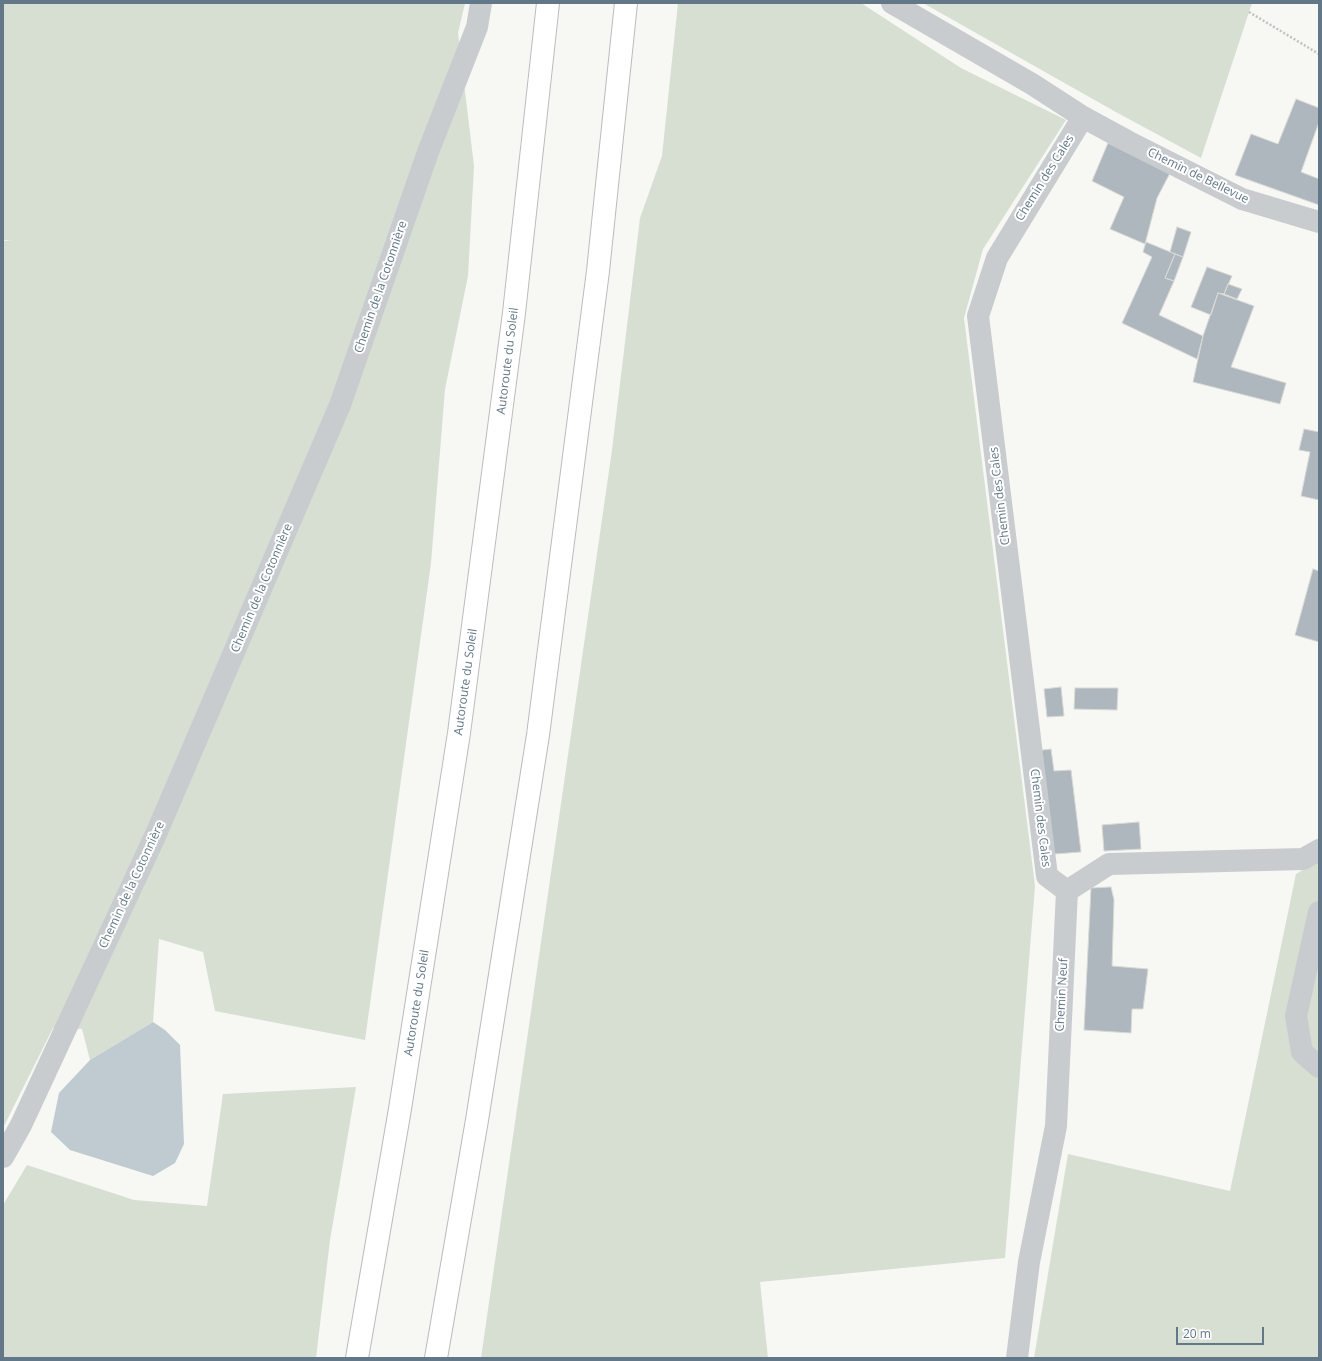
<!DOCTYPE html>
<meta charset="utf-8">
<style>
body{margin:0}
#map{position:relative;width:1322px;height:1361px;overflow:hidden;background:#f7f7f3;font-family:"Open Sans",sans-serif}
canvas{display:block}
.frame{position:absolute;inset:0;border:4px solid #627787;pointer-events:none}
.scale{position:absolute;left:1176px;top:1327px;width:88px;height:18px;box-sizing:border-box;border:2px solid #627787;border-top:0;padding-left:5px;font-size:12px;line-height:14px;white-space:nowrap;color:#627787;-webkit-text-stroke:3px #fff;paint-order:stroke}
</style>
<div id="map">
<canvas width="1322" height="1361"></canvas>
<div class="frame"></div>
<div class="scale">20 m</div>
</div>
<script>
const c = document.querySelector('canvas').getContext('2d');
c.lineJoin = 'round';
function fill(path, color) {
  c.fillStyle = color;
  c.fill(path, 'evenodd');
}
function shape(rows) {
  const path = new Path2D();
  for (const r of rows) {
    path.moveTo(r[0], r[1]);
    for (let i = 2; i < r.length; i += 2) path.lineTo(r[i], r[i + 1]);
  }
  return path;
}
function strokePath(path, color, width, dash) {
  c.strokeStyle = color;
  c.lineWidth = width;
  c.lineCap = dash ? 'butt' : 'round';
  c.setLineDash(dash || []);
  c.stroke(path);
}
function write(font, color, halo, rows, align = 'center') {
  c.font = font + ' "Open Sans",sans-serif';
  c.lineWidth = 4;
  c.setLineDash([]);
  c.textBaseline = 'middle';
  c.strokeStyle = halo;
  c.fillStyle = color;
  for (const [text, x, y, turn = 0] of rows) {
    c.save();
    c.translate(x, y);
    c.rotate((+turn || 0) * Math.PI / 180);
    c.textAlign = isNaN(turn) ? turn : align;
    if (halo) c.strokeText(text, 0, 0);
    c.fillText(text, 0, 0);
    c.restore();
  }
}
fill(shape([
 [3,3,465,3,458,33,474,166,468,276,445,389,431,563,365,1040,215,1011,203,952,159,939,153,1022,90,1060,82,1029,53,1028,3,1128,3,241,13,241,3,240],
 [678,3,861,3,961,68,1066,120,983,249,964,318,1035,886,1005,1258,760,1282,768,1358,481,1358,612,450,640,218,662,156],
 [923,3,1252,3,1201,158,1114,111],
 [1319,860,1319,1358,1034,1358,1068,1154,1230,1191,1296,874],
 [356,1087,330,1240,316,1358,3,1358,3,1205,27,1165,134,1200,207,1206,223,1094]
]), '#d7dfd3');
fill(shape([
 [153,1022,165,1030,180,1045,184,1144,175,1163,153,1176,70,1150,51,1132,59,1093,90,1060]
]), '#bfcbd0');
const building = shape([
 [1296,99,1319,108,1319,122,1301,172,1319,179,1319,205,1235,175,1251,134,1278,144,1296,99],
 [1108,143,1170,173,1157,198,1145,244,1110,229,1124,197,1092,181,1108,143],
 [1177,227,1191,232,1183,257,1170,252,1177,227],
 [1146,242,1175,254,1165,278,1174,281,1159,315,1203,336,1197,359,1122,323,1152,257,1143,252,1146,242],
 [1175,254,1183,257,1174,281,1165,278,1175,254],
 [1207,267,1232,276,1224,294,1218,293,1211,315,1191,307,1207,267],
 [1228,284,1242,289,1237,299,1224,294,1228,284],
 [1218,293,1254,306,1231,367,1286,383,1280,404,1193,382,1203,336,1218,293],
 [1304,429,1319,432,1319,500,1301,496,1310,452,1299,450,1304,429],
 [1313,569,1319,571,1319,642,1295,635,1313,569],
 [1061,687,1064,716,1047,717,1044,689,1061,687],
 [1075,688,1118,688,1117,710,1074,709,1075,688],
 [1051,749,1054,771,1071,770,1081,852,1054,854,1035,751,1051,749],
 [1139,822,1141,849,1104,851,1102,825,1139,822],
 [1111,887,1114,900,1112,966,1148,969,1143,1009,1132,1009,1131,1033,1084,1030,1091,888,1111,887]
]);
fill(building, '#aeb7bd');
strokePath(building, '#d8d8d5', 1);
const highway = shape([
 [357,1358,400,1109,459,733,514,313,548,3],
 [436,1358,477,1120,538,735,598,271,626,3]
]);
strokePath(highway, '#b8bcbf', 24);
strokePath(shape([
 [1249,12,1319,54]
]), '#bfc2c4', 2.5, [2, 2]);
strokePath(shape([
 [892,3,1032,84,1083,117,1129,142,1242,199,1319,222],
 [1067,891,1047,876,978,316,997,258,1083,117],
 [1067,891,1109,864,1303,859,1319,850],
 [1319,912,1296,1016,1302,1052,1319,1067],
 [3,1157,21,1125,156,834,340,405,428,152,477,27,481,3],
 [1017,1358,1029,1262,1056,1126,1067,891]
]), '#c8cccf', 22);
strokePath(highway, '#fff', 22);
write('12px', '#627787', '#fff', [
 ["Chemin de Bellevue",1198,176,26],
 ["Chemin des Cales",1045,178,-58],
 ["Chemin de la Cotonnière",381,287,-71],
 ["Autoroute du Soleil",508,361,-83],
 ["Chemin des Cales",1000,496,-97],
 ["Chemin de la Cotonnière",262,588,-67],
 ["Autoroute du Soleil",466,682,-82],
 ["Chemin des Cales",1040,818,83],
 ["Chemin de la Cotonnière",132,885,-65],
 ["Chemin Neuf",1062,995,-87],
 ["Autoroute du Soleil",417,1003,-81]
]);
</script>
